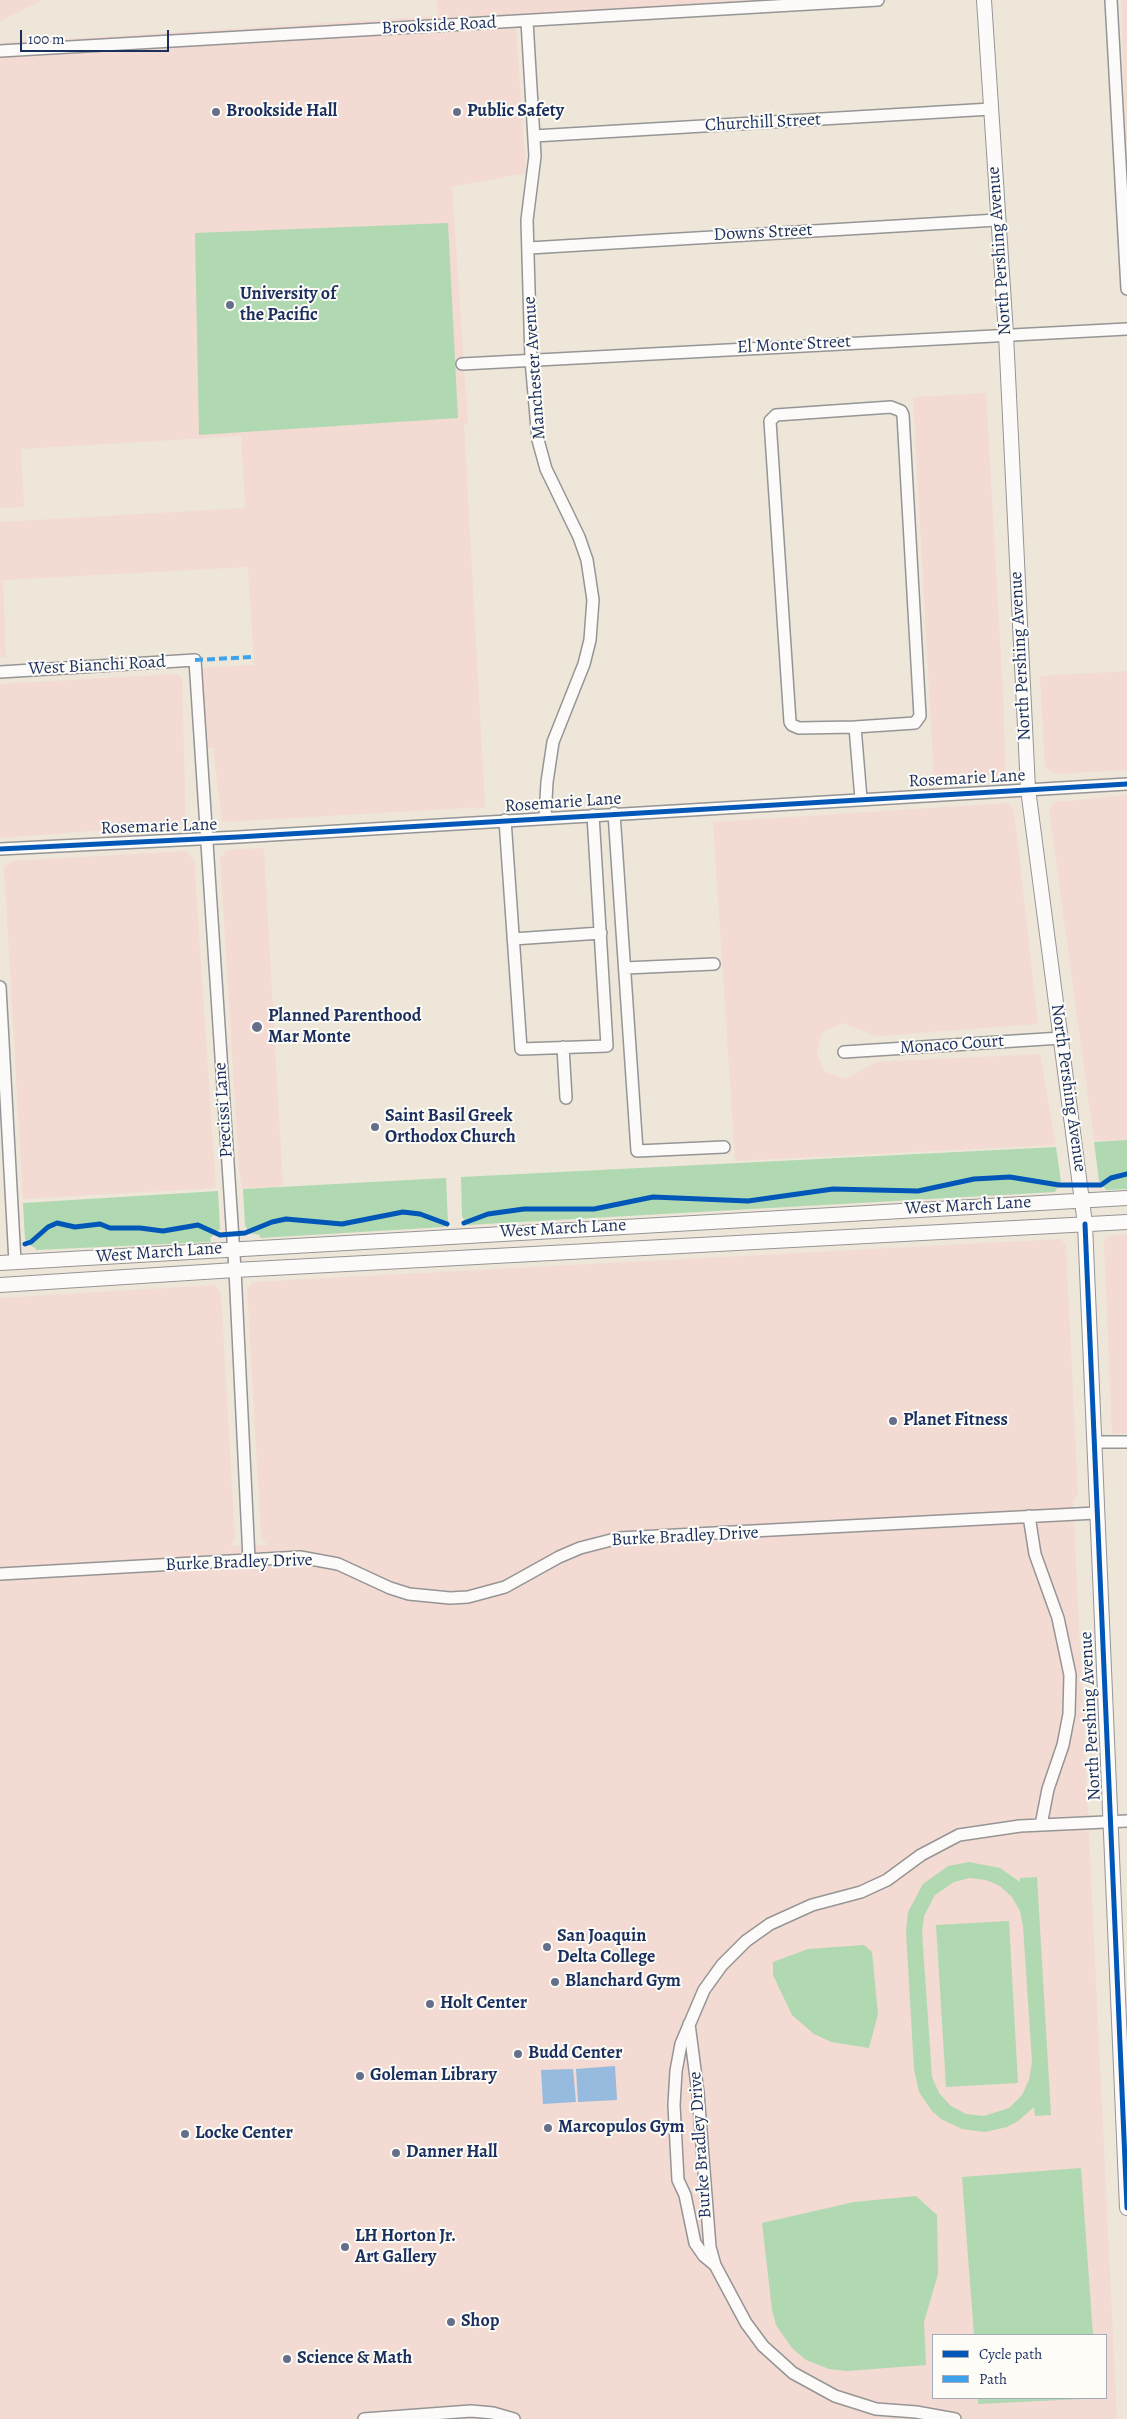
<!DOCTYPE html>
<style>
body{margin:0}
#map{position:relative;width:1127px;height:2419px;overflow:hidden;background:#eee6d9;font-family:Alegreya,serif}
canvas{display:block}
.legend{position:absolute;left:932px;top:2334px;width:175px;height:65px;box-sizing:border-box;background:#fdfcf7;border:1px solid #a3aaba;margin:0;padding:6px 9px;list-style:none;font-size:15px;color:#1b2f5e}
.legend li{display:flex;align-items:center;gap:10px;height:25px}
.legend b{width:25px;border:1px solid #a3aaba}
.scale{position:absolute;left:20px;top:30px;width:149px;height:22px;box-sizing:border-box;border:2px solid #1b2f5e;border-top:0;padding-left:6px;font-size:15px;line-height:18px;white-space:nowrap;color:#1b2f5e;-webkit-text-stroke:4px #fdfcf7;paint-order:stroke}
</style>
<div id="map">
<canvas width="1127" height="2419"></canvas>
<ul class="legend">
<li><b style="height:6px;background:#0057b8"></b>Cycle path</li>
<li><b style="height:6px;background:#3da3ed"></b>Path</li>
</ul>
<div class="scale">100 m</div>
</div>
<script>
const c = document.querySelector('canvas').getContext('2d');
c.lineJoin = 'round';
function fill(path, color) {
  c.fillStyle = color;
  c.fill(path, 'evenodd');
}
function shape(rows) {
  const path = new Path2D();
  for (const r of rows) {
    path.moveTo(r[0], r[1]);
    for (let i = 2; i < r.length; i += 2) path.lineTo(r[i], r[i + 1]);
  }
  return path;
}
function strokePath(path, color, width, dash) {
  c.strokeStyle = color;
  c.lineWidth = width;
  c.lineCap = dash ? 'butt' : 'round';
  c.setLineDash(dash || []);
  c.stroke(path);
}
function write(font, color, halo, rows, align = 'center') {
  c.font = font + ' Alegreya,serif';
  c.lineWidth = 4;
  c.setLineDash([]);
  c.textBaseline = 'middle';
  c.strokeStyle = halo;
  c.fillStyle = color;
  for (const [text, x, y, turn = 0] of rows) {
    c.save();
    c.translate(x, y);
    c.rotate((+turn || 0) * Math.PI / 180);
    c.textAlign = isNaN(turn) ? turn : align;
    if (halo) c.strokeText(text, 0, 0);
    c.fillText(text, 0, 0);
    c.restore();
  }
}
fill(shape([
 [0,0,42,0,0,21],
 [436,0,898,0,516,28,526,173,452,187,468,423,464,423,485,807,222,822,213,748,204,748,200,668,254,665,248,567,3,580,6,657,0,657,0,522,245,508,241,436,21,449,24,507,0,508,0,43,439,16],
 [1121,0,1127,0,1127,159],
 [986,393,1004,709,1005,775,934,781,913,397],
 [1127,671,1127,770,1054,774,1045,766,1040,676],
 [177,674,182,678,186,824,0,838,0,684],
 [1127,795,1127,1140,1094,1141,1049,810,1055,802],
 [1008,803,1014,810,1038,1024,877,1036,842,1023,822,1033,817,1053,825,1072,846,1079,876,1062,1040,1054,1056,1145,735,1161,713,822],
 [264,848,283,1186,242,1188,239,1169,220,858,227,850],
 [186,851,194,860,216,1188,23,1199,4,867,13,861],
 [1127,1234,1127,1433,1112,1434,1104,1243,1108,1236],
 [1061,1239,1066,1246,1078,1495,1073,1501,1117,2419,0,2419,0,1298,215,1285,221,1294,235,1538,231,1546,267,1545,261,1536,247,1290,253,1282],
 [933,2335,1106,2335,1106,2398,933,2398]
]), '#f3dad2');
fill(shape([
 [448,223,458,418,199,435,195,233],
 [1127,1140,1127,1189,1106,1190,1099,1181,1094,1142],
 [1056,1147,1061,1182,1055,1192,467,1225,462,1216,461,1177],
 [446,1178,448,1222,444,1227,260,1238,260,1235,249,1233,245,1225,243,1189],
 [218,1191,220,1229,210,1238,211,1242,36,1250,35,1248,28,1244,25,1239,23,1203],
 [969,1862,1000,1868,1020,1882,1020,1878,1037,1877,1051,2115,1035,2116,1034,2107,1018,2121,1007,2127,985,2132,962,2129,941,2119,932,2111,919,2092,914,2069,906,1932,908,1912,923,1884,948,1866],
 [970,1878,986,1880,1000,1886,1012,1897,1020,1911,1023,1926,1032,2062,1029,2080,1022,2095,1009,2108,984,2116,966,2114,951,2106,939,2093,932,2077,922,1932,924,1916,935,1895,954,1882],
 [1009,1921,1018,2083,946,2087,936,1925],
 [864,1945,872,1952,878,2014,869,2048,831,2042,814,2034,792,2015,773,1975,773,1962,808,1949],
 [1081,2168,1093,2335,974,2335,962,2177],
 [916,2196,937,2215,938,2274,924,2322,926,2365,847,2371,829,2369,806,2360,792,2348,776,2325,772,2310,762,2223,854,2202],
 [978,2398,1102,2398,978,2404]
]), '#b0d9b1');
fill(shape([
 [615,2066,617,2100,578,2102,576,2069],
 [573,2069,576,2102,543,2104,541,2070]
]), '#96bbde');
const minor = shape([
 [1111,0,1127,289],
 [527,21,535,156,527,220,531,360,536,417,538,440,546,469,579,537,587,560,593,600,590,640,584,664,553,742,547,782,545,817],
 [0,51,878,0],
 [534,136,991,109],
 [529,248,997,220],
 [462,364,1127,329],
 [0,672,195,660,235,1270,249,1559],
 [855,727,799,728,792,725,790,722,770,421,776,415,891,407,901,411,903,415,920,716,915,723,855,727,861,799],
 [614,813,637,1151,724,1147],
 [505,820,521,1049,607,1046,593,815],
 [0,849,238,837,1127,784],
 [513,939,601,933],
 [625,968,714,964],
 [0,987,15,1262],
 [563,1047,566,1098],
 [844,1052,1061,1038],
 [1094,1442,1127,1442],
 [1029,1516,1035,1554,1058,1618,1070,1675,1069,1714,1063,1745,1048,1789,1041,1825],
 [0,1574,300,1557,338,1564,390,1588,409,1594,450,1598,468,1597,505,1587,559,1557,580,1548,619,1538,1096,1513],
 [689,2024,698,2093,710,2247,715,2265,746,2323,763,2346,793,2373,835,2396,876,2409,916,2412,955,2419],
 [715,2265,704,2256,695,2243,685,2195,678,2180,674,2105,676,2071,681,2044,704,1990,722,1965,746,1941,770,1924,812,1905,861,1892,887,1880,921,1855,959,1835,1020,1826,1127,1821],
 [364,2419,471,2411,493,2413,514,2419]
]);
const major = shape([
 [984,0,1006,334,1028,789,1085,1224,1127,2208],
 [0,1263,1127,1198],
 [0,1285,235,1270,1127,1222]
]);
strokePath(minor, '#959595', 14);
strokePath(major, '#959595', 16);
strokePath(minor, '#fcfbf9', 11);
strokePath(major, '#fcfbf9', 14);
strokePath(shape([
 [195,660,253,657]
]), '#3da3ed', 4, [8, 4]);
strokePath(shape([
 [0,849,238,837,1127,784],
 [464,1223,488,1214,524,1209,594,1209,653,1197,748,1201,833,1189,918,1191,974,1179,1010,1177,1059,1185,1101,1185,1111,1178,1127,1174],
 [1085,1224,1127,2208],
 [25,1244,31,1242,48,1227,57,1223,75,1227,100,1224,110,1228,140,1228,163,1231,198,1225,220,1235,245,1233,272,1222,286,1219,342,1224,403,1212,420,1214,447,1224]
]), '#0057b8', 5);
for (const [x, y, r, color] of [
 [216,112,5,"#656f89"],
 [457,112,5,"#656f89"],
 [230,305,5,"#656f89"],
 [257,1027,6,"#656f89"],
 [375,1127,5,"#656f89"],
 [893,1421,5,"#656f89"],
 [547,1947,5,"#656f89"],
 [555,1982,5,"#656f89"],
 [430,2004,5,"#656f89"],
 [518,2054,5,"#656f89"],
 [360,2076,5,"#656f89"],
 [548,2128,5,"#656f89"],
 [185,2134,5,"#656f89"],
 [396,2153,5,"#656f89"],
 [345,2247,5,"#656f89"],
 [451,2322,5,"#656f89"],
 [287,2359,5,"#656f89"]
]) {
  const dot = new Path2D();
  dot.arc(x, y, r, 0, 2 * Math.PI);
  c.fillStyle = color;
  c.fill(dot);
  strokePath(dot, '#fdfcf7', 2);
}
write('18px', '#1b2f5e', '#fdfcf7', [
 ["Brookside Road",439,26,-3],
 ["Churchill Street",763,123,-3],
 ["Downs Street",763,233,-3],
 ["North Pershing Avenue",1000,251,-94],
 ["El Monte Street",794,345,-3],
 ["Manchester Avenue",535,368,-94],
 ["North Pershing Avenue",1021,656,-93],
 ["West Bianchi Road",97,666,-3],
 ["Rosemarie Lane",967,779,-3],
 ["Rosemarie Lane",563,803,-4],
 ["Rosemarie Lane",159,827,-2],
 ["Monaco Court",952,1045,-4],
 ["North Pershing Avenue",1068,1088,82],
 ["Precissi Lane",224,1110,-94],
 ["West March Lane",968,1206,-3],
 ["West March Lane",563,1229,-3],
 ["West March Lane",159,1253,-4],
 ["Burke Bradley Drive",685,1537,-3],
 ["Burke Bradley Drive",239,1563,-2],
 ["North Pershing Avenue",1091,1716,-93],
 ["Burke Bradley Drive",701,2145,-94]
]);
write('bold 18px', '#1b2f5e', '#fdfcf7', [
 ["Brookside Hall",226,112],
 ["Public Safety",467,112],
 ["University of",240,295],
 ["the Pacific",240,316],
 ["Planned Parenthood",268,1017],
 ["Mar Monte",268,1038],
 ["Saint Basil Greek",385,1117],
 ["Orthodox Church",385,1138],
 ["Planet Fitness",903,1421],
 ["San Joaquin",557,1937],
 ["Delta College",557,1958],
 ["Blanchard Gym",565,1982],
 ["Holt Center",440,2004],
 ["Budd Center",528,2054],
 ["Goleman Library",370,2076],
 ["Marcopulos Gym",558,2128],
 ["Locke Center",195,2134],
 ["Danner Hall",406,2153],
 ["LH Horton Jr.",355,2237],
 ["Art Gallery",355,2258],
 ["Shop",461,2322],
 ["Science & Math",297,2359]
], 'left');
</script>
